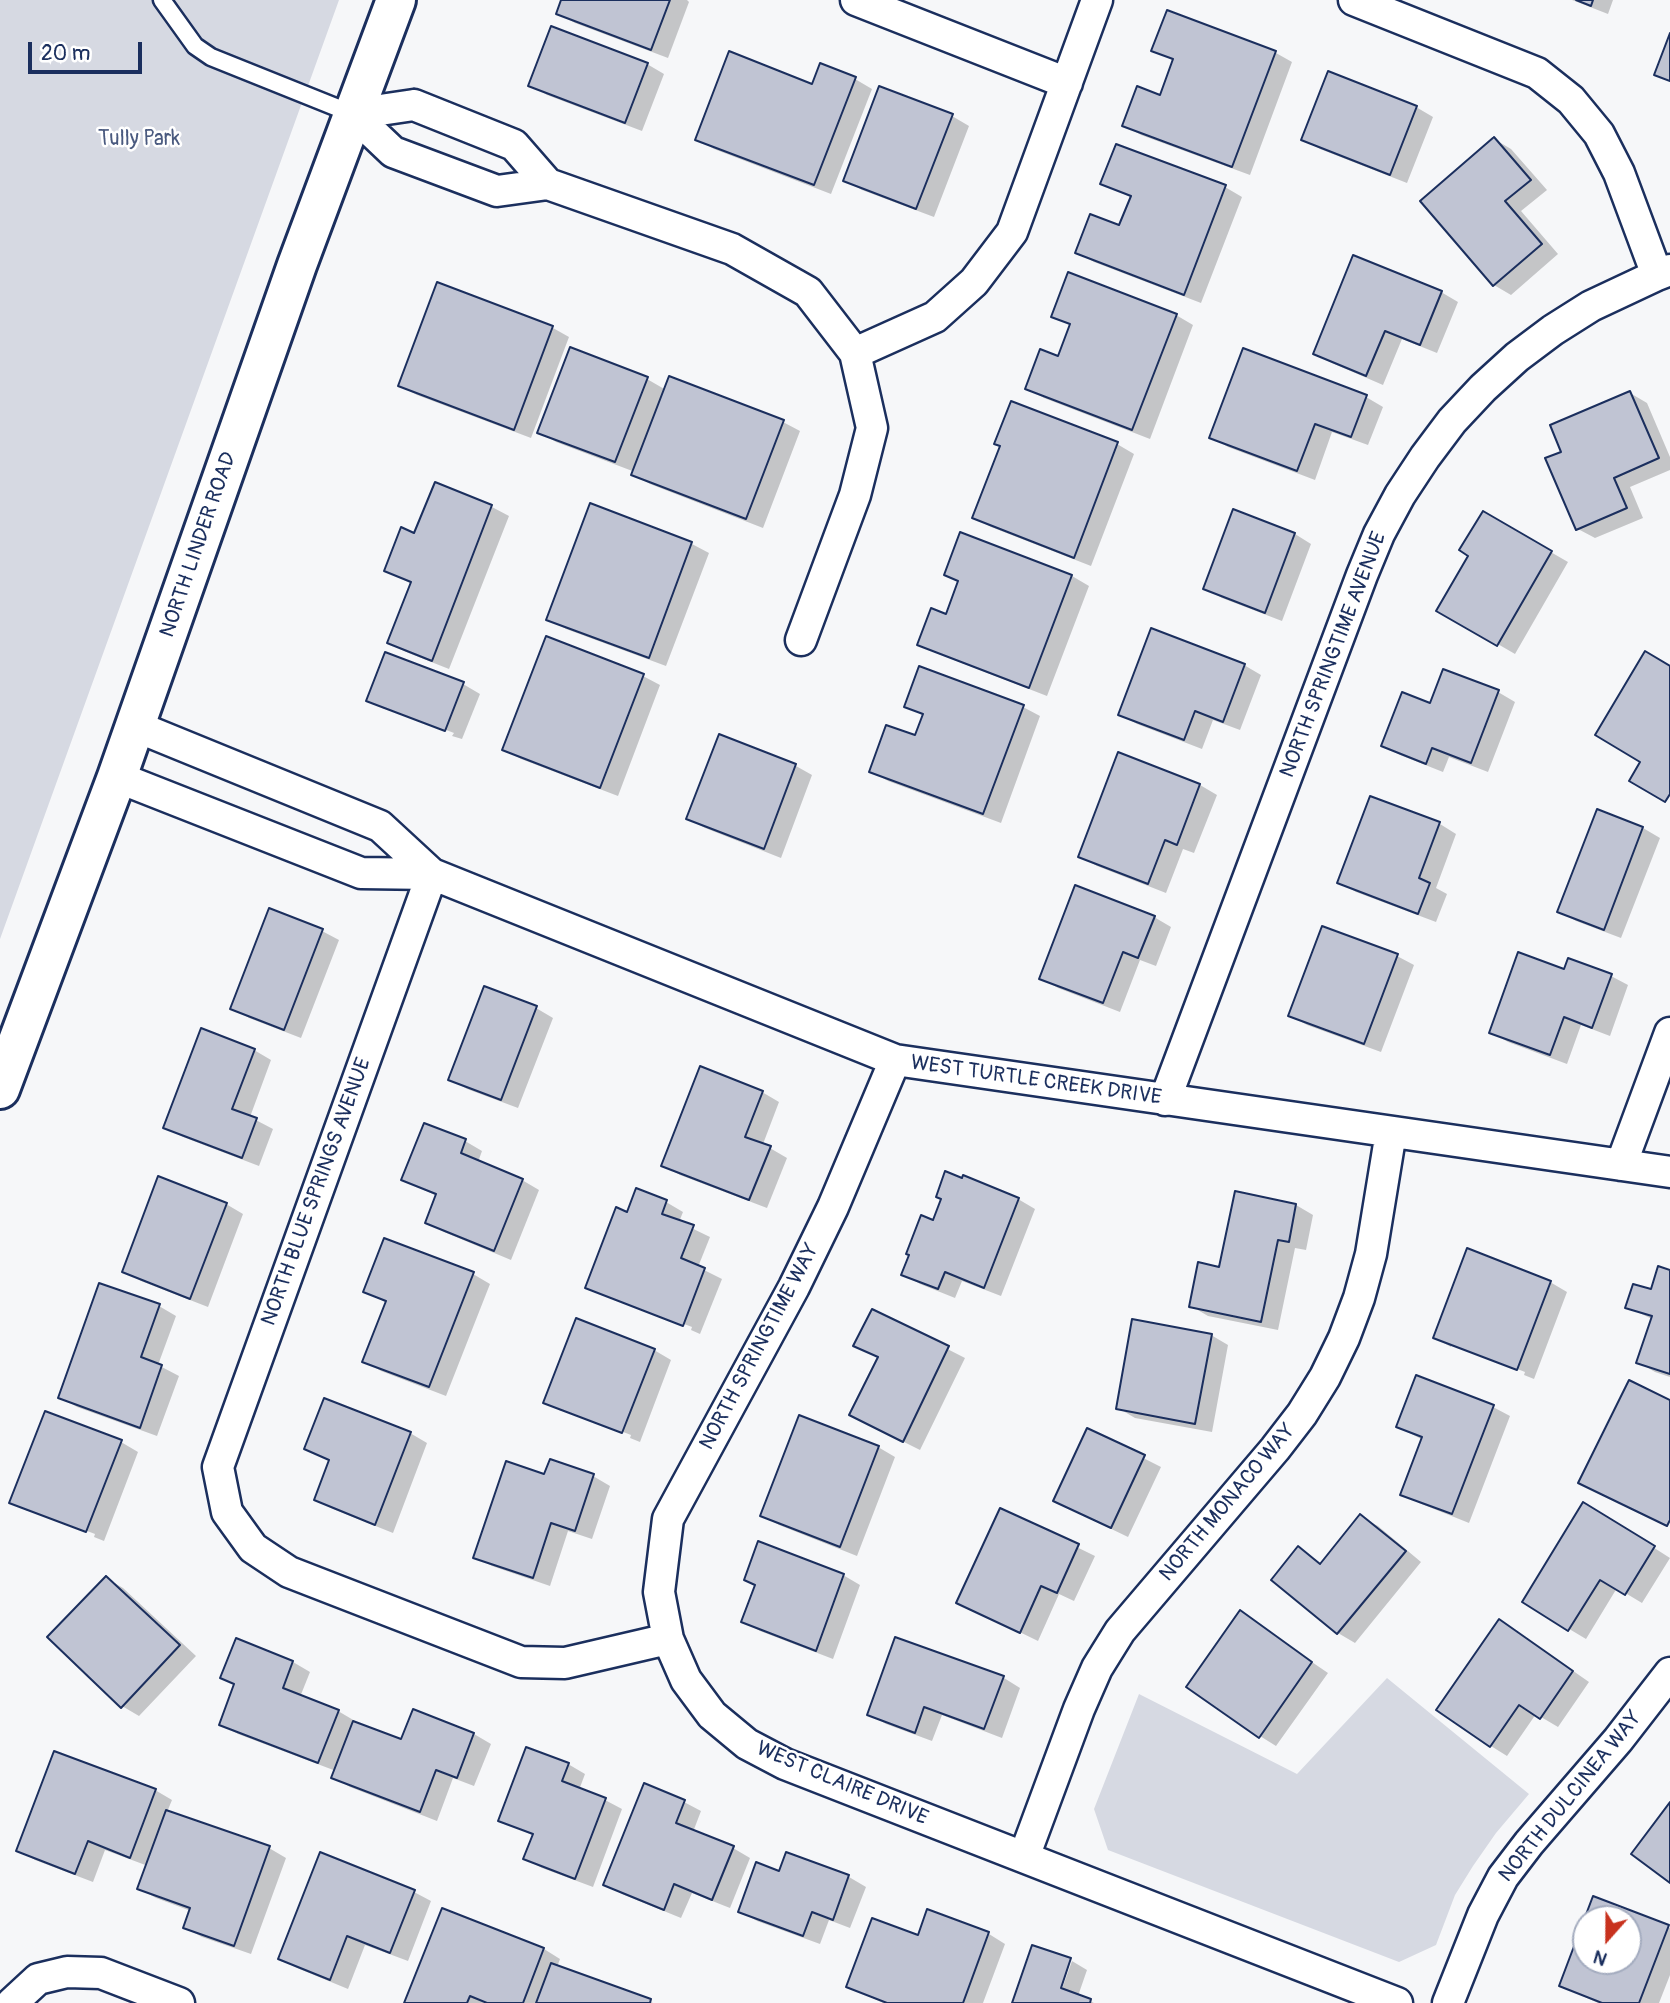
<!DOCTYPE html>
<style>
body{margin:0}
#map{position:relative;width:1670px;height:2003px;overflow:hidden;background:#f6f7f9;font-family:Pangolin,sans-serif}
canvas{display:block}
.north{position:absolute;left:1572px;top:1905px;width:70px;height:70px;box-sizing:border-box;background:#fff;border:2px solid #a4acbf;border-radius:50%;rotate:201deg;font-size:19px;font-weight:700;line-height:28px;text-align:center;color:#1b2f5e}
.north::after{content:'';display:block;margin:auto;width:24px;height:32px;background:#c8321e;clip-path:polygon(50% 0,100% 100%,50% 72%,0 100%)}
.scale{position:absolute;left:28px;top:42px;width:114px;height:32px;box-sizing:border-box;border:4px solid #1b2f5e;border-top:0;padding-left:9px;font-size:21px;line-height:24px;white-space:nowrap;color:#1b2f5e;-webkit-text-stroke:5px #fff;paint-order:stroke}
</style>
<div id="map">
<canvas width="1670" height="2003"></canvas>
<div class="north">N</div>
<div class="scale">20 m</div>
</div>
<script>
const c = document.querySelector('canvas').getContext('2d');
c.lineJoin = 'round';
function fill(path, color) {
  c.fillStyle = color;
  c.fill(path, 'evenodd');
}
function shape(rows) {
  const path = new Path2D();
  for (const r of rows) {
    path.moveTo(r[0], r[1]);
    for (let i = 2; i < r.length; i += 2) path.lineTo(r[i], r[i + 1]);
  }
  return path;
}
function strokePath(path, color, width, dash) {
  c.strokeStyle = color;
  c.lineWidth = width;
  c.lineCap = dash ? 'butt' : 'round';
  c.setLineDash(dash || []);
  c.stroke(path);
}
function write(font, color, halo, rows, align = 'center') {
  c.font = font + ' Pangolin,sans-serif';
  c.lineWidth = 5;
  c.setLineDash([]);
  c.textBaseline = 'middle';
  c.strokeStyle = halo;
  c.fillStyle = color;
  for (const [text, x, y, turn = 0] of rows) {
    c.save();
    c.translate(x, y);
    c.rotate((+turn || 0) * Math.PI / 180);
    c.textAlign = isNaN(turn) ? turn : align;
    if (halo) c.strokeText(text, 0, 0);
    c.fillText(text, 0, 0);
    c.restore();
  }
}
fill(shape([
 [0,0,339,0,0,939],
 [1387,1678,1529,1794,1496,1833,1473,1866,1455,1895,1436,1945,1399,1962,1108,1850,1094,1809,1139,1694,1297,1774]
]), '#d6d9e2');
fill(shape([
 [563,0,687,0,689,2,668,58,575,23,558,13],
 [1572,0,1613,0,1608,14],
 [1168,12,1276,53,1292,62,1250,175,1141,135,1124,125,1161,97,1174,61,1154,50],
 [647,64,664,74,642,131,547,95,531,85],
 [821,66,855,79,872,89,831,194,714,149,697,139,813,86],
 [1416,107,1433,117,1407,183,1320,149,1303,139],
 [952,116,969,126,934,217,862,190,845,180],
 [1494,139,1511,149,1547,190,1521,211,1558,254,1511,295,1494,285,1422,201],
 [1103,183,1225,187,1242,197,1201,303,1094,262,1077,252,1120,227,1132,198],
 [438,284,553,328,569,337,531,438,417,395,400,386],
 [1441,292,1458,302,1437,353,1402,339,1383,385,1332,363,1315,354],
 [1176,315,1193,325,1150,439,1044,398,1027,388,1059,358,1072,326,1053,316],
 [647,379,666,390,783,422,800,431,763,528,650,484,633,475,635,472,556,442,540,432],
 [1630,393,1647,403,1670,457,1670,470,1630,487,1643,518,1595,538,1578,529,1563,453],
 [1366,397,1383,407,1368,445,1332,432,1315,480,1228,447,1211,437],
 [1012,403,1117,444,1134,454,1091,566,991,527,974,518,1002,446],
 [436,484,492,507,509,516,449,669,406,652,389,643,412,584,386,571,415,536],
 [591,506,692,544,709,553,666,666,566,629,549,619],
 [1234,511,1295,534,1311,544,1282,621,1222,598,1205,588],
 [1483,513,1568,562,1515,654,1439,610,1470,555],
 [961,534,1072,576,1089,586,1047,696,936,653,919,644,947,616,960,582,946,574],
 [547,639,643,676,660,685,618,796,521,759,504,750],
 [1244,665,1261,675,1240,730,1213,720,1202,749,1137,724,1120,714],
 [463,684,480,694,462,739,452,736,454,733,384,706,384,709,368,700],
 [1498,692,1515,702,1488,772,1449,757,1443,772,1400,755,1383,746],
 [906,706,1023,707,1040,716,1001,823,888,781,871,771,916,738,924,716],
 [720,737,796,766,812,775,781,858,705,828,688,819],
 [1119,754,1200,785,1217,795,1194,853,1183,849,1166,893,1097,866,1080,856],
 [1371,798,1440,824,1456,834,1436,888,1447,894,1436,922,1356,892,1339,882],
 [1598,811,1643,828,1660,838,1621,938,1576,921,1559,911],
 [1154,917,1171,927,1156,966,1140,960,1120,1012,1058,988,1041,978],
 [1323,928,1397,956,1414,965,1381,1052,1307,1025,1290,1015],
 [322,931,339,940,301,1038,249,1018,233,1008],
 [1565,971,1611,976,1628,985,1610,1036,1581,1025,1567,1064,1508,1042,1491,1032],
 [536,1008,553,1018,518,1108,467,1089,450,1079],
 [254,1050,271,1060,250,1117,273,1129,259,1166,183,1137,166,1128],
 [762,1092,779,1102,763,1144,787,1158,767,1208,680,1175,663,1165],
 [465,1141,482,1151,478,1162,522,1180,539,1190,511,1260,444,1232,427,1222,437,1196,403,1180],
 [1236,1193,1296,1205,1313,1215,1306,1250,1295,1248,1278,1330,1208,1316,1191,1306,1221,1269],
 [1018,1199,1035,1209,1001,1296,962,1281,955,1298,920,1284,903,1274,934,1222],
 [666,1202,683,1212,679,1222,710,1237,698,1267,722,1279,700,1334,691,1330,692,1327,603,1293,603,1296,587,1287],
 [226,1204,243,1214,208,1307,141,1281,124,1271],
 [1670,1272,1670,1377,1655,1372,1638,1362,1652,1319,1627,1307,1652,1291],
 [473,1274,490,1284,446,1396,381,1371,364,1361,387,1303,365,1292],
 [1550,1282,1567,1292,1534,1379,1524,1375,1525,1372,1451,1343,1451,1347,1435,1338],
 [159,1306,176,1316,158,1365,179,1376,157,1436,77,1407,60,1397],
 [873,1311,965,1358,920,1450,868,1424,879,1358,856,1345],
 [1211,1335,1228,1345,1212,1432,1135,1418,1118,1408],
 [654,1350,671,1360,640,1442,630,1438,631,1435,561,1408,561,1411,545,1402],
 [1493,1407,1510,1416,1469,1523,1419,1503,1403,1494,1423,1440,1398,1427],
 [1088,1430,1161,1467,1128,1537,1072,1510],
 [410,1433,427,1443,393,1533,333,1509,316,1500,331,1461,306,1449],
 [121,1442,138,1452,104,1541,94,1537,95,1534,27,1508,27,1511,12,1502],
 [878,1447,895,1457,857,1556,779,1525,762,1516],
 [551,1462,593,1476,610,1486,592,1539,568,1531,550,1586,492,1566,475,1557,545,1476],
 [1001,1510,1095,1556,1074,1601,1059,1594,1038,1641,958,1602],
 [1601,1514,1670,1558,1642,1603,1617,1588,1586,1639,1524,1602],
 [1361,1517,1378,1526,1421,1562,1355,1643,1338,1633,1273,1579,1299,1549,1322,1564],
 [843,1575,860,1585,833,1659,760,1631,743,1622],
 [106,1578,123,1588,196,1656,139,1716,122,1706],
 [1240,1613,1328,1673,1276,1746,1260,1736],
 [1516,1631,1589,1682,1558,1727,1536,1714,1507,1756,1491,1746],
 [896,1639,1004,1678,1020,1688,1002,1738,942,1715,932,1741,886,1724,869,1714],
 [237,1641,293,1662,310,1672,300,1697,338,1711,355,1721,354,1723,402,1741,414,1711,474,1734,491,1744,474,1786,453,1778,437,1821,350,1787,333,1777,336,1771,238,1734,221,1724,236,1685,223,1678],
 [568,1764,585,1774,579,1790,605,1800,622,1809,593,1887,542,1868,525,1859,534,1836,501,1820],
 [155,1790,172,1800,167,1812,269,1848,286,1858,251,1954,202,1937,185,1928,191,1911,156,1898,140,1889,148,1866,105,1850,93,1882,35,1860,18,1850],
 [684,1802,701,1811,693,1832,733,1848,750,1858,730,1908,692,1893,681,1918,622,1894,605,1884],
 [787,1854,849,1877,866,1887,850,1928,829,1920,820,1944,757,1921,740,1911,780,1873],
 [414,1892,431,1901,408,1961,365,1945,348,1989,297,1968,280,1959],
 [1594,1899,1670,1928,1670,1975,1659,2003,1598,2003,1561,1986,1586,1920,1586,1961,1628,1961,1628,1919,1586,1919],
 [443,1910,544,1949,560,1959,557,1967,653,2003,405,2003],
 [928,1911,989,1934,1005,1944,983,2003,883,2003,848,1986,919,1937],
 [1033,1947,1071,1960,1068,1960,1056,1996,1059,1997,1072,1961,1087,1970,1078,1996,1094,2003,1014,2003]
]), '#0003');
const building = shape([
 [561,0,670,0,651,50,556,14,561,0],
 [1576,0,1593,0,1591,6,1576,0],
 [1167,10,1276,51,1232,167,1122,126,1137,86,1160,95,1173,59,1151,51,1167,10],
 [551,26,648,63,625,123,528,86,551,26],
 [1670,33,1670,81,1654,75,1670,33],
 [729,51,812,84,820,63,856,77,814,185,695,140,729,51],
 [1328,71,1417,106,1390,175,1301,140,1328,71],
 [879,86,953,114,916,209,843,181,879,86],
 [1494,137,1531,180,1505,201,1542,244,1493,286,1420,201,1494,137],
 [1116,144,1226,185,1184,295,1075,253,1090,214,1119,225,1131,196,1100,184,1116,144],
 [1353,255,1442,291,1420,345,1385,331,1366,376,1313,354,1353,255],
 [1068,272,1177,314,1132,430,1025,389,1040,349,1058,356,1070,324,1051,317,1068,272],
 [437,282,553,326,514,430,398,386,437,282],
 [570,347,648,377,615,462,537,433,570,347],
 [1243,348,1367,395,1351,437,1315,424,1297,471,1209,438,1243,348],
 [669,376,784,420,746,519,631,475,669,376],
 [1630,391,1659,458,1614,478,1627,508,1576,530,1545,458,1561,452,1550,425,1630,391],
 [1011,401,1118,442,1074,558,972,518,1000,446,994,444,1011,401],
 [435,482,492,505,432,661,387,643,411,582,384,571,401,527,414,533,435,482],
 [590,503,692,542,649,658,546,620,590,503],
 [1233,509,1295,533,1265,613,1203,589,1233,509],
 [1483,511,1552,551,1497,646,1436,611,1468,556,1459,550,1483,511],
 [960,532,1072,575,1029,688,917,645,931,608,946,614,958,581,944,575,960,532],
 [1151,628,1245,664,1223,722,1195,711,1184,740,1118,715,1151,628],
 [546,636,644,674,600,788,502,750,546,636],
 [1645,651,1670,666,1670,794,1665,802,1629,781,1640,762,1595,735,1645,651],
 [385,652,464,682,445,731,366,701,385,652],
 [919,666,1024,705,983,814,869,772,886,725,915,735,923,714,904,707,919,666],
 [1443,669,1499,690,1471,763,1432,748,1426,764,1381,746,1402,692,1430,703,1443,669],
 [719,734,796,764,764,849,686,819,719,734],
 [1118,752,1200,784,1177,845,1165,840,1148,884,1078,857,1118,752],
 [1370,796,1440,822,1419,878,1430,883,1418,914,1337,883,1370,796],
 [1597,809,1643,827,1604,930,1557,912,1597,809],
 [1075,885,1155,916,1138,958,1123,952,1103,1003,1039,979,1075,885],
 [269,908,323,929,284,1030,230,1009,269,908],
 [1322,926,1398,954,1364,1044,1288,1016,1322,926],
 [1518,952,1564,969,1568,958,1612,974,1592,1028,1564,1017,1550,1055,1489,1033,1518,952],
 [484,986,537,1006,501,1100,448,1080,484,986],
 [201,1028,255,1049,232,1109,257,1118,242,1158,163,1128,201,1028],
 [700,1066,763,1091,745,1137,771,1146,749,1200,661,1166,700,1066],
 [424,1123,466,1139,461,1153,523,1179,494,1251,425,1223,436,1194,401,1180,424,1123],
 [945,1171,962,1178,963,1175,1019,1198,984,1288,945,1272,938,1289,901,1275,909,1255,906,1254,921,1215,933,1220,941,1199,936,1197,945,1171],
 [158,1176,227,1203,190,1299,122,1272,158,1176],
 [636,1188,667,1200,662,1214,694,1225,681,1258,705,1268,683,1326,585,1288,616,1207,627,1212,636,1188],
 [1235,1191,1296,1204,1289,1242,1278,1240,1261,1322,1189,1307,1198,1262,1219,1267,1235,1191],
 [384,1238,474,1272,429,1387,362,1362,386,1301,363,1292,384,1238],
 [1467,1248,1551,1281,1517,1370,1433,1338,1467,1248],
 [1658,1266,1670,1270,1670,1374,1636,1363,1652,1316,1625,1308,1633,1284,1651,1289,1658,1266],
 [99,1283,160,1304,141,1357,162,1365,140,1428,58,1398,99,1283],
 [872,1309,949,1346,903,1442,849,1415,878,1357,853,1346,872,1309],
 [576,1318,655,1349,622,1433,543,1403,576,1318],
 [1132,1319,1212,1334,1195,1424,1116,1409,1132,1319],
 [1416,1375,1494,1405,1452,1514,1400,1495,1422,1437,1396,1427,1416,1375],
 [1629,1380,1670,1400,1670,1520,1667,1526,1578,1483,1629,1380],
 [324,1398,411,1432,375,1525,314,1500,329,1460,304,1449,324,1398],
 [45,1411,122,1440,86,1532,9,1503,45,1411],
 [799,1415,879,1446,840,1547,760,1516,799,1415],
 [1087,1428,1145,1455,1111,1528,1053,1501,1087,1428],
 [550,1459,594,1474,575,1531,551,1523,533,1578,473,1558,506,1461,544,1474,550,1459],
 [1583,1502,1655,1546,1625,1595,1600,1580,1568,1631,1522,1602,1583,1502],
 [1000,1508,1079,1544,1057,1593,1041,1586,1020,1633,956,1603,1000,1508],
 [1360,1514,1406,1551,1337,1634,1271,1580,1298,1546,1320,1564,1360,1514],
 [758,1541,844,1574,816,1651,741,1622,755,1585,744,1580,758,1541],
 [106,1576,180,1645,121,1708,47,1637,106,1576],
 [1240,1610,1312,1662,1259,1738,1186,1687,1240,1610],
 [1499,1619,1573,1671,1540,1719,1519,1705,1490,1747,1436,1710,1499,1619],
 [895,1637,1004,1676,984,1729,924,1707,915,1733,867,1715,895,1637],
 [236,1638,293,1661,283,1688,339,1710,318,1763,219,1725,234,1684,220,1678,236,1638],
 [413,1709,474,1733,457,1778,436,1770,420,1812,331,1778,353,1721,401,1739,413,1709],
 [526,1747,569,1763,562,1781,606,1798,575,1879,523,1859,533,1834,498,1821,526,1747],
 [54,1751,156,1789,130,1858,88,1841,75,1874,16,1851,54,1751],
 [644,1783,685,1800,676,1823,734,1846,712,1900,674,1884,664,1910,603,1885,644,1783],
 [1670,1802,1670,1883,1631,1854,1670,1802],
 [166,1810,270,1846,234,1946,183,1928,190,1908,137,1889,166,1810],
 [320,1852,415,1890,390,1953,347,1936,330,1980,278,1959,320,1852],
 [786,1852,849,1875,833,1920,812,1912,803,1936,738,1912,756,1862,779,1871,786,1852],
 [1593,1896,1669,1925,1639,2003,1602,2003,1559,1986,1593,1896],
 [1586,1919,1628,1919,1628,1961,1586,1961,1586,1919],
 [442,1908,544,1948,523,2003,487,2003,470,1996,467,2003,404,2003,442,1908],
 [927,1909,989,1932,963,2003,887,2003,846,1987,872,1918,918,1935,927,1909],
 [1032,1945,1071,1958,1061,1988,1091,1999,1090,2003,1012,2003,1032,1945],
 [551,1963,651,1999,650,2003,536,2003,551,1963]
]);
fill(building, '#c0c4d3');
strokePath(building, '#1b2f5e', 2);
const lane = shape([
 [162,0,195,46,211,57,353,114]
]);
const street = shape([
 [856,0,1067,83],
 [1354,0,1537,73,1571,100,1599,134,1619,173,1657,275,1670,270],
 [414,105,514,145,548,184,497,191,393,152,353,114,414,105],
 [548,184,732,249,808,292,855,353,872,428,855,495,801,640],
 [855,353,935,317,974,282,1012,232,1097,0],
 [117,777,361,873,432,874,380,826,135,726],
 [895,1060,833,1207,794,1287,668,1519,659,1592,668,1639,686,1680,712,1715,747,1744,785,1764,1397,2003],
 [1165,1100,1362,575,1379,534,1400,495,1425,457,1452,421,1483,388,1517,357,1553,330,1591,306,1657,275],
 [1621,1165,1670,1033],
 [668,1639,565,1663,521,1662,289,1572,253,1548,227,1512,218,1467,432,874,895,1060,1670,1172],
 [1024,1857,1079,1709,1097,1668,1120,1631,1275,1449,1302,1414,1325,1377,1344,1338,1359,1298,1371,1254,1391,1132],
 [12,2003,38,1979,67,1972,101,1973,179,2003],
 [1448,2003,1483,1915,1503,1877,1529,1843,1618,1740,1670,1673]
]);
const secondary = shape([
 [0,1089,117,777,297,265,396,0]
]);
strokePath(lane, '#1b2f5e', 21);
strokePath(street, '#1b2f5e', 35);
strokePath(secondary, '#1b2f5e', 44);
strokePath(lane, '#fff', 16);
strokePath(street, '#fff', 30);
strokePath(secondary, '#fff', 38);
write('21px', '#4a5a7f', '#fff', [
 ["Tully Park",139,140]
]);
write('21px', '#1b2f5e', '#fff', [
 ["NORTH LINDER ROAD",199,545,-71],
 ["NORTH SPRINGTIME AVENUE",1334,655,-69],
 ["WEST TURTLE CREEK DRIVE",1036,1081,8],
 ["NORTH BLUE SPRINGS AVENUE",317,1192,-70],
 ["NORTH SPRINGTIME WAY",760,1347,-62],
 ["NORTH MONACO WAY",1228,1503,-50],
 ["WEST CLAIRE DRIVE",842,1784,23],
 ["NORTH DULCINEA WAY",1571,1797,-51]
]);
</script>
